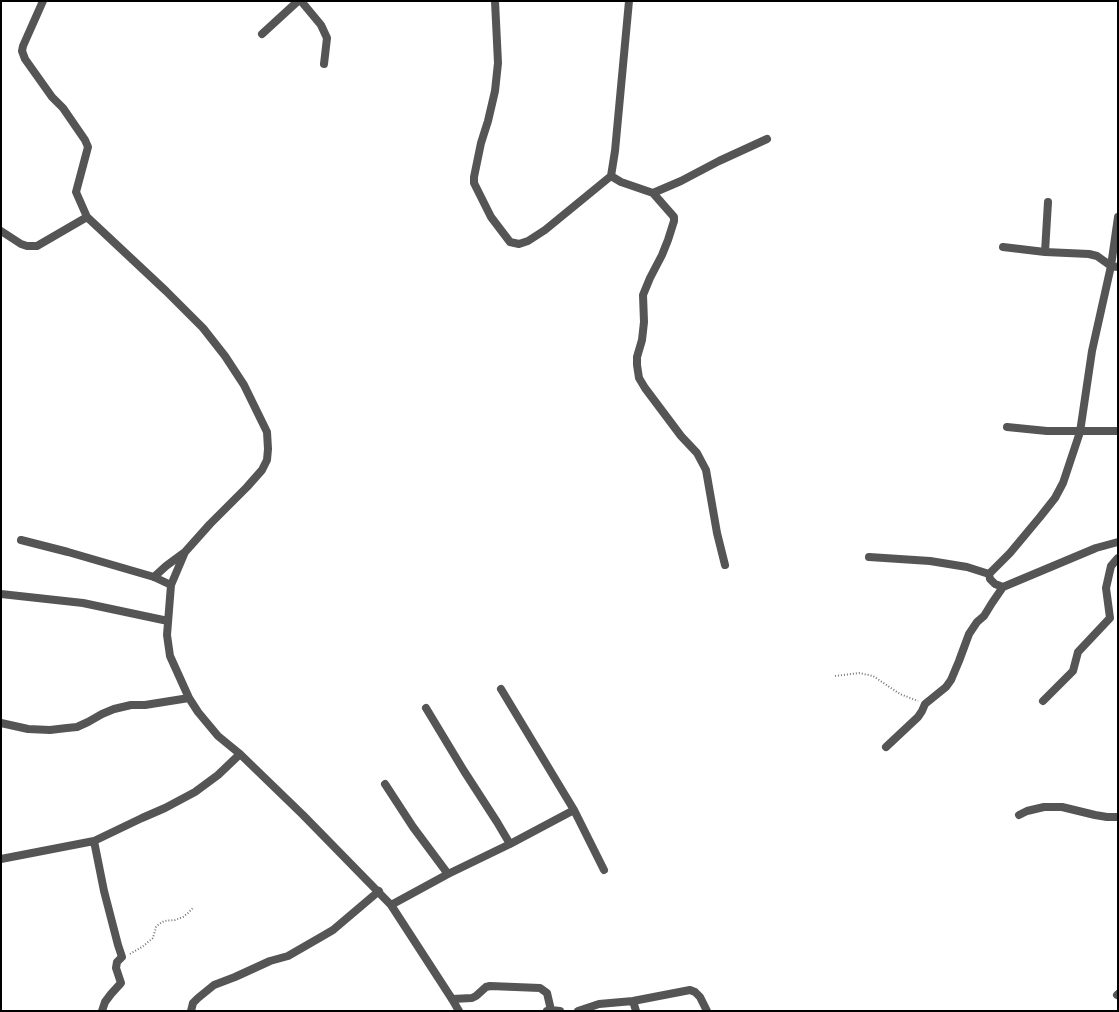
<!DOCTYPE html>
<style>
body{margin:0}
#map{position:relative;width:1119px;height:1012px;overflow:hidden;background:#fff;font-family:"Public Sans",sans-serif}
canvas{display:block}
.frame{position:absolute;inset:0;border:2px solid #000;pointer-events:none}
</style>
<div id="map">
<canvas width="1119" height="1012"></canvas>
<div class="frame"></div>
</div>
<script>
const c = document.querySelector('canvas').getContext('2d');
c.lineJoin = 'round';
function shape(rows) {
  const path = new Path2D();
  for (const r of rows) {
    path.moveTo(r[0], r[1]);
    for (let i = 2; i < r.length; i += 2) path.lineTo(r[i], r[i + 1]);
  }
  return path;
}
function strokePath(path, color, width, dash) {
  c.strokeStyle = color;
  c.lineWidth = width;
  c.lineCap = dash ? 'butt' : 'round';
  c.setLineDash(dash || []);
  c.stroke(path);
}
strokePath(shape([
 [835,676,859,673,873,676,900,694,918,701],
 [130,954,142,947,153,938,156,927,159,924,164,921,175,920,183,917,188,913,193,908]
]), '#777', 2, [1, 2]);
strokePath(shape([
 [43,1,23,46,22,51,25,59,52,97,63,108,85,140,88,147,76,192,87,217,166,291,203,328,225,356,244,385,267,432,268,449,267,460,262,470,247,487,210,524,185,552,166,566,154,577],
 [301,1,321,25,327,38,324,64],
 [495,1,498,63,495,91,488,121,481,143,474,177,474,183,491,217,510,242,519,244,528,241,545,230,611,176,615,151,629,1],
 [262,34,298,1],
 [611,176,621,182,653,193,674,217,674,221,668,240,662,255,650,278,643,295,644,322,642,340,637,357,637,365,639,378,645,388,681,436,697,453,706,470,717,533,725,565],
 [653,193,681,181,719,161,767,139],
 [1,231,21,244,27,246,37,246,87,217],
 [1003,247,1045,252,1089,254,1097,256,1111,266,1118,267],
 [1045,252,1048,202],
 [1007,427,1047,431,1118,431],
 [21,540,68,552,154,577,171,585],
 [185,552,171,585,167,635,170,656,189,698,198,712,218,736,240,754,303,815,391,905,452,999,459,1011],
 [869,557,930,561,967,567,989,574],
 [989,574,1010,553,1040,517,1055,498,1063,483,1080,432,1092,351,1111,266,1118,217],
 [989,574,990,579,995,584,1003,587],
 [1,594,83,603,168,621],
 [501,689,574,810],
 [1043,701,1073,671,1078,652,1110,618,1106,588,1111,566,1118,558],
 [426,708,464,771,497,822,510,844],
 [1,723,28,729,50,730,67,728,77,727,88,722,102,714,114,709,131,705,145,705,189,698],
 [886,747,918,717,922,711,925,704,946,687,951,680,959,661,969,634,977,622,984,616,992,603,1003,587,1096,548,1118,542],
 [385,784,413,827,448,874],
 [1019,815,1027,811,1044,807,1062,807,1095,815,1107,817,1118,817],
 [94,841,104,891,118,945,122,957,117,962,116,968,121,983,111,994,105,1002,102,1011],
 [1,859,94,841,142,818,165,808,195,792,218,775,240,754],
 [391,905,448,874,510,844,574,810,604,870],
 [1117,995,1118,994],
 [452,999,472,998,476,996,486,987,490,986,540,988,547,993,551,1010],
 [633,1001,636,1011],
 [191,1011,193,1003,198,998,214,985,235,977,270,961,288,956,321,937,333,930,379,891],
 [547,1011,551,1010,560,1011],
 [578,1011,599,1004,633,1001,690,990,695,992,700,997,707,1011]
]), '#555', 8);
</script>
